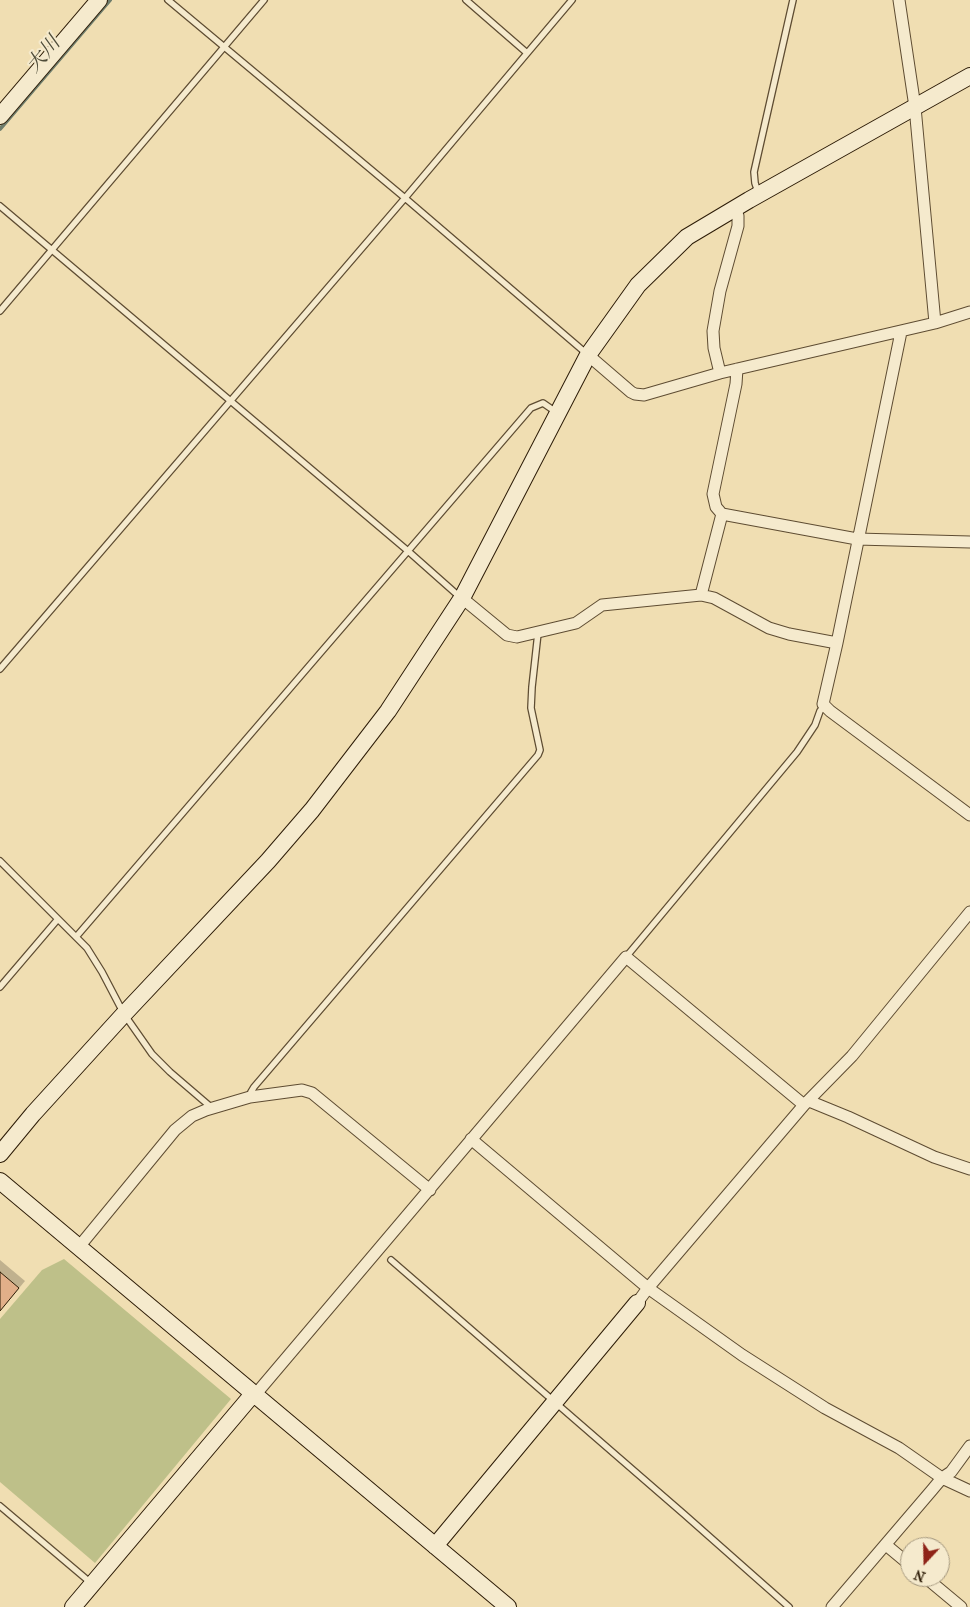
<!DOCTYPE html>
<meta charset="utf-8">
<style>
body{margin:0}
#map{position:relative;width:970px;height:1607px;overflow:hidden;background:#f0deb2;font-family:"IM FELL French Canon",serif}
canvas{display:block}
.north{position:absolute;left:900px;top:1537px;width:50px;height:50px;box-sizing:border-box;background:#f5eacd;border:1px solid #a5987e;border-radius:50%;rotate:201deg;font-size:14px;font-weight:700;line-height:20px;text-align:center;color:#2d1c07}
.north::after{content:'';display:block;margin:auto;width:18px;height:22px;background:#8f2418;clip-path:polygon(50% 0,100% 100%,50% 72%,0 100%)}
</style>
<div id="map">
<canvas width="970" height="1607"></canvas>
<div class="north">N</div>
</div>
<script>
const c = document.querySelector('canvas').getContext('2d');
c.lineJoin = 'round';
function fill(path, color) {
  c.fillStyle = color;
  c.fill(path, 'evenodd');
}
function shape(rows) {
  const path = new Path2D();
  for (const r of rows) {
    path.moveTo(r[0], r[1]);
    for (let i = 2; i < r.length; i += 2) path.lineTo(r[i], r[i + 1]);
  }
  return path;
}
function strokePath(path, color, width, dash) {
  c.strokeStyle = color;
  c.lineWidth = width;
  c.lineCap = dash ? 'butt' : 'round';
  c.setLineDash(dash || []);
  c.stroke(path);
}
function write(font, color, halo, rows, align = 'center') {
  c.font = font + ' "IM FELL French Canon","Noto Serif JP",serif';
  c.lineWidth = 4;
  c.setLineDash([]);
  c.textBaseline = 'middle';
  c.strokeStyle = halo;
  c.fillStyle = color;
  for (const [text, x, y, turn = 0] of rows) {
    c.save();
    c.translate(x, y);
    c.rotate((+turn || 0) * Math.PI / 180);
    c.textAlign = isNaN(turn) ? turn : align;
    if (halo) c.strokeText(text, 0, 0);
    c.fillText(text, 0, 0);
    c.restore();
  }
}
fill(shape([
 [64,1259,231,1399,95,1563,0,1482,0,1319,42,1270]
]), '#bec089');
fill(shape([
 [0,1260,25,1281,0,1311]
]), '#0003');
strokePath(shape([
 [0,129,110,0]
]), '#6e7c6b', 4);
const building = shape([
 [0,1272,19,1288,0,1311,0,1272]
]);
fill(building, '#e2af89');
strokePath(building, '#2d1c07', 1);
const lane = shape([
 [168,0,405,198,587,354],
 [466,0,527,53],
 [758,192,755,183,754,172,793,0],
 [0,206,408,551,461,598],
 [0,311,264,0],
 [0,669,405,198,572,0],
 [0,861,87,948,102,972,124,1014,152,1054,170,1072,212,1108],
 [76,937,531,408,543,403,556,412],
 [626,957,797,752,815,725,820,711,824,706],
 [0,987,58,919],
 [250,1097,251,1092,254,1087,538,755,540,750,531,708,532,687,538,633],
 [391,1260,685,1515,789,1607],
 [0,1506,91,1583]
]);
const street = shape([
 [899,0,915,107,935,323],
 [901,332,837,643,823,704,830,711,970,815],
 [588,355,631,392,635,394,644,395,720,373,935,323,970,312],
 [737,369,736,384,713,494,716,507,722,514,857,539,970,542],
 [720,373,714,348,713,331,720,291,738,226,738,216,735,208],
 [701,595,722,514],
 [462,598,507,635,517,637,576,623,602,605,701,595,714,598,769,628,789,634,837,643],
 [809,1101,848,1117,934,1157,970,1169],
 [471,1139,648,1288,742,1355,825,1408,899,1448,942,1478,970,1491],
 [78,1248,175,1130,192,1116,206,1110,250,1097,302,1090,312,1093,430,1190],
 [637,1303,648,1288,804,1105,852,1056,970,912],
 [255,1395,626,957,804,1105],
 [886,1545,910,1565],
 [925,1577,961,1607],
 [832,1607,932,1490,942,1478,951,1472,970,1446]
]);
const secondary = shape([
 [0,116,99,0],
 [0,1154,33,1114,124,1014,268,861,312,810,388,711,462,598,588,355,638,285,687,237,749,200,970,76],
 [0,1181,508,1607],
 [435,1546,637,1303],
 [73,1607,253,1394]
]);
strokePath(lane, '#5e4c32', 8);
strokePath(street, '#5e4c32', 13);
strokePath(secondary, '#2d1c07', 18);
strokePath(lane, '#f5eacd', 5.5);
strokePath(street, '#f5eacd', 11);
strokePath(secondary, '#f5eacd', 16);
write('italic 20px', '#4e4c39', '#f5eacd', [
 ["大川",44,55,-50]
]);
</script>
